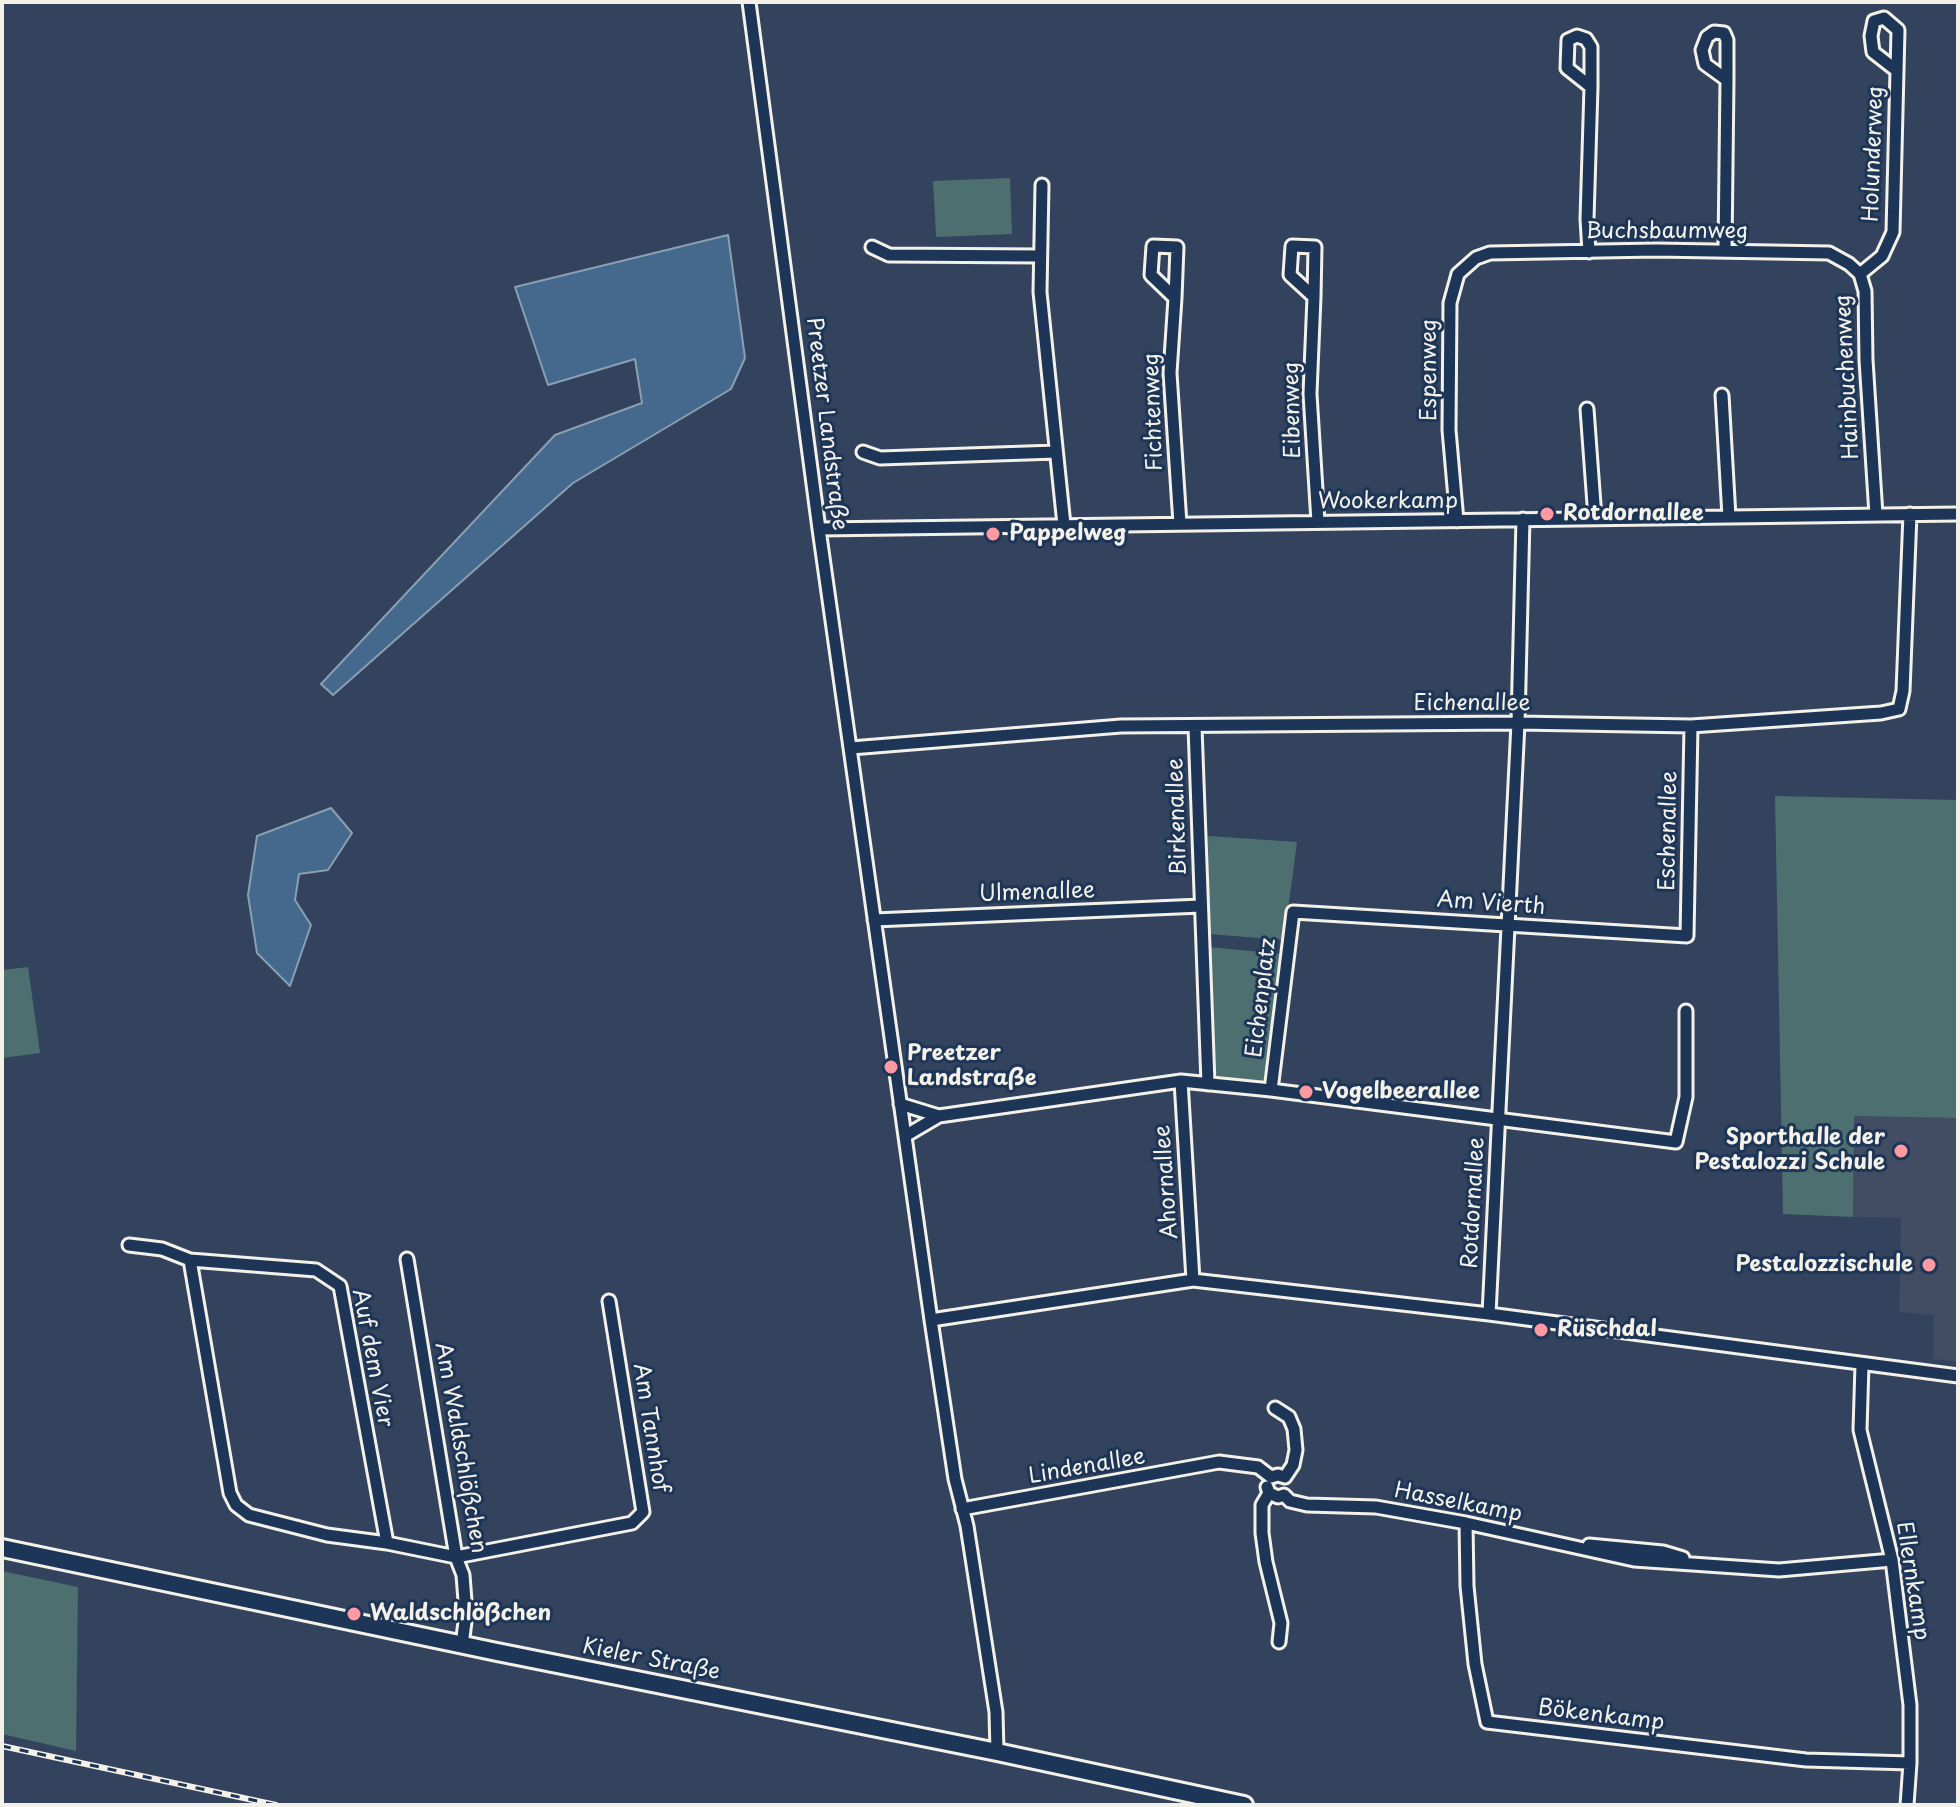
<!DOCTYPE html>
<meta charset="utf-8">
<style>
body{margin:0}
#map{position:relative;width:1960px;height:1807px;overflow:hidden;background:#33435e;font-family:"Playpen Sans",sans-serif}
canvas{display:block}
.frame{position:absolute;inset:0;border:4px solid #f4f1e8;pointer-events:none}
</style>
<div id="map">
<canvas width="1960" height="1807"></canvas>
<div class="frame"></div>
</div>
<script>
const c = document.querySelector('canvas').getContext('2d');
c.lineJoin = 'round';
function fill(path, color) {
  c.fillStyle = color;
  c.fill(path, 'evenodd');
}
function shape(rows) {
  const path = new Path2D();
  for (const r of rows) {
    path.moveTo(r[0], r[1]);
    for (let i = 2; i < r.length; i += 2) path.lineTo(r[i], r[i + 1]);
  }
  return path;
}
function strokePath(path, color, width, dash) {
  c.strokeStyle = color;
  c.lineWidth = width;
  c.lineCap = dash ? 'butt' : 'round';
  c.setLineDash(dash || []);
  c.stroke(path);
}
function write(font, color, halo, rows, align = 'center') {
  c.font = font + ' "Playpen Sans",sans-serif';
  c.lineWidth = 6;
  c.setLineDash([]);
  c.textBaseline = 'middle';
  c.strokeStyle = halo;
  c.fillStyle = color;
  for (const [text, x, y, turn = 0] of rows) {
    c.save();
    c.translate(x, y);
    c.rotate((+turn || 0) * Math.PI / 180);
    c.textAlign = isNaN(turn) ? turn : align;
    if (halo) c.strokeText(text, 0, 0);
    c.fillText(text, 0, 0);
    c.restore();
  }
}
fill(shape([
 [1854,1116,1956,1118,1958,1362,1933,1359,1934,1315,1899,1312,1901,1218,1853,1217]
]), '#424d63');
fill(shape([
 [1010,178,1012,234,936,237,933,181],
 [1775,796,1958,800,1956,1118,1854,1116,1853,1217,1783,1214],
 [1208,836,1297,842,1284,940,1209,934],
 [1208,947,1282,954,1266,1084,1213,1079],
 [28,967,40,1053,2,1058,2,970],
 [2,1571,78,1587,76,1751,2,1734]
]), '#4d6f6f');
const water = shape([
 [728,235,745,358,731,389,573,483,333,695,321,684,555,435,642,403,635,359,548,385,515,287,728,235],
 [331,808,352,833,328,870,299,874,295,900,311,925,290,986,257,953,248,895,257,836,331,808]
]);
fill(water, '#44698c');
strokePath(water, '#8a9fb1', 2);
const minor = shape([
 [749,2,819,529,931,1320,955,1479,967,1526,996,1712,997,1752],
 [1042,185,1040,292,1064,525],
 [872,247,889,255,1040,256],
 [1725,250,1727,80,1727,40,1724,33,1714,32,1707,37,1702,50,1705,64,1727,80],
 [1589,252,1587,219,1591,87,1591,47,1586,39,1577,36,1568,40,1567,68,1591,87],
 [1860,274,1882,256,1893,232,1898,30,1884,18,1874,21,1871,36,1873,52,1896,70],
 [1314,297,1290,275,1292,246,1315,247,1314,297,1310,394,1318,522],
 [1175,298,1151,275,1153,246,1177,247,1175,298,1170,373,1180,524],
 [1722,395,1729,517],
 [1587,409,1595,518],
 [863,452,880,458,1056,452],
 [1457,521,1449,430,1450,303,1458,274,1476,258,1490,253,1656,250,1829,253,1849,264,1860,274,1865,291,1866,360,1876,515],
 [819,529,1958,514],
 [1195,727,1208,1084],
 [851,748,1121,726,1518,723,1691,726,1881,713,1899,709,1903,691,1910,514],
 [874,920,1201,906],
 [1181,1081,1193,1280],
 [1271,1090,1293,912,1687,936,1691,726],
 [900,1104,939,1116],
 [905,1136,939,1116,1181,1081,1271,1090,1676,1142,1686,1097,1686,1011],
 [129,1245,162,1249,190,1260,316,1270,340,1286,387,1543],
 [407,1259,456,1557,463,1575,466,1614,462,1645],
 [190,1260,230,1493,236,1505,249,1515,327,1535,387,1543,456,1557,632,1523,643,1512,609,1301],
 [1489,1314,1518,723,1523,519],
 [931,1320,1193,1280,1489,1314,1958,1376],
 [1862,1365,1860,1430,1892,1560,1910,1705,1910,1763,1907,1805],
 [1275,1408,1289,1417,1294,1429,1296,1450,1293,1465,1285,1477],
 [1267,1487,1269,1493,1262,1505,1262,1533,1266,1562,1281,1623,1279,1642],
 [1269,1493,1278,1497,1284,1495,1290,1501,1307,1505,1376,1507,1466,1523,1634,1560,1779,1570,1892,1560],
 [962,1509,1219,1462,1258,1467,1271,1477,1278,1475,1285,1477],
 [1466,1523,1467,1586,1475,1664,1487,1722,1806,1760,1910,1763],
 [1589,1545,1663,1552,1683,1558]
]);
const secondary = shape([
 [2,1548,497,1652,997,1752,1244,1805]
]);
strokePath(minor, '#f4f1e8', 17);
strokePath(secondary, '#f4f1e8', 22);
strokePath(minor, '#1d3557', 11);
strokePath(secondary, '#1d3557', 16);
const rail = shape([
 [2,1746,276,1805]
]);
strokePath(rail, '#f4f1e8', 6);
strokePath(rail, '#1d3557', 3, [9]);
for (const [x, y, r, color] of [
 [1547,514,8,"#ff9aa2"],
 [993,534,8,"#ff9aa2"],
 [891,1067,8,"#ff9aa2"],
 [1306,1092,8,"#ff9aa2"],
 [1901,1151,8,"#ff9aa2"],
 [1929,1265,8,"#ff9aa2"],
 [1541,1330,8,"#ff9aa2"],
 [354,1614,8,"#ff9aa2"]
]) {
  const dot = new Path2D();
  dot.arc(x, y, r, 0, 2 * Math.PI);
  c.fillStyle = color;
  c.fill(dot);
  strokePath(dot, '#1d3557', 3);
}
write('22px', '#f4f1e8', '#1d3557', [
 ["Holunderweg",1874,154,-88],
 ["Buchsbaumweg",1667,232],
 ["Espenweg",1430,370,-90],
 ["Hainbuchenweg",1848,377,-93],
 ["Eibenweg",1293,410,-91],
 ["Fichtenweg",1154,412,-92],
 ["Preetzer Landstraße",826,424,83],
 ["Wookerkamp",1388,502],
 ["Eichenallee",1472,704],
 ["Birkenallee",1178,817,-92],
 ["Eschenallee",1669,831,-89],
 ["Ulmenallee",1037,893,-2],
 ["Am Vierth",1491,904,4],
 ["Eichenplatz",1262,998,-83],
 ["Ahornallee",1167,1182,-94],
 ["Rotdornallee",1474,1203,-87],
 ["Auf dem Vier",372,1358,79],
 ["Am Tannhof",650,1428,81],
 ["Am Waldschlößchen",460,1448,80],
 ["Lindenallee",1087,1467,-10],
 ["Hasselkamp",1458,1503,11],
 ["Ellernkamp",1912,1581,81],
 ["Kieler Straße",651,1660,11],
 ["Bökenkamp",1601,1716,7]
]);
write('bold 22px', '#f4f1e8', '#1d3557', [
 ["Rotdornallee",1563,514],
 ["Pappelweg",1009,534],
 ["Preetzer",907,1054],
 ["Landstraße",907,1079],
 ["Vogelbeerallee",1322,1092],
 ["Sporthalle der",1885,1138,"right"],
 ["Pestalozzi Schule",1885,1163,"right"],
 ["Pestalozzischule",1913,1265,"right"],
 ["Rüschdal",1557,1330],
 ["Waldschlößchen",370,1614]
], 'left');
</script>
